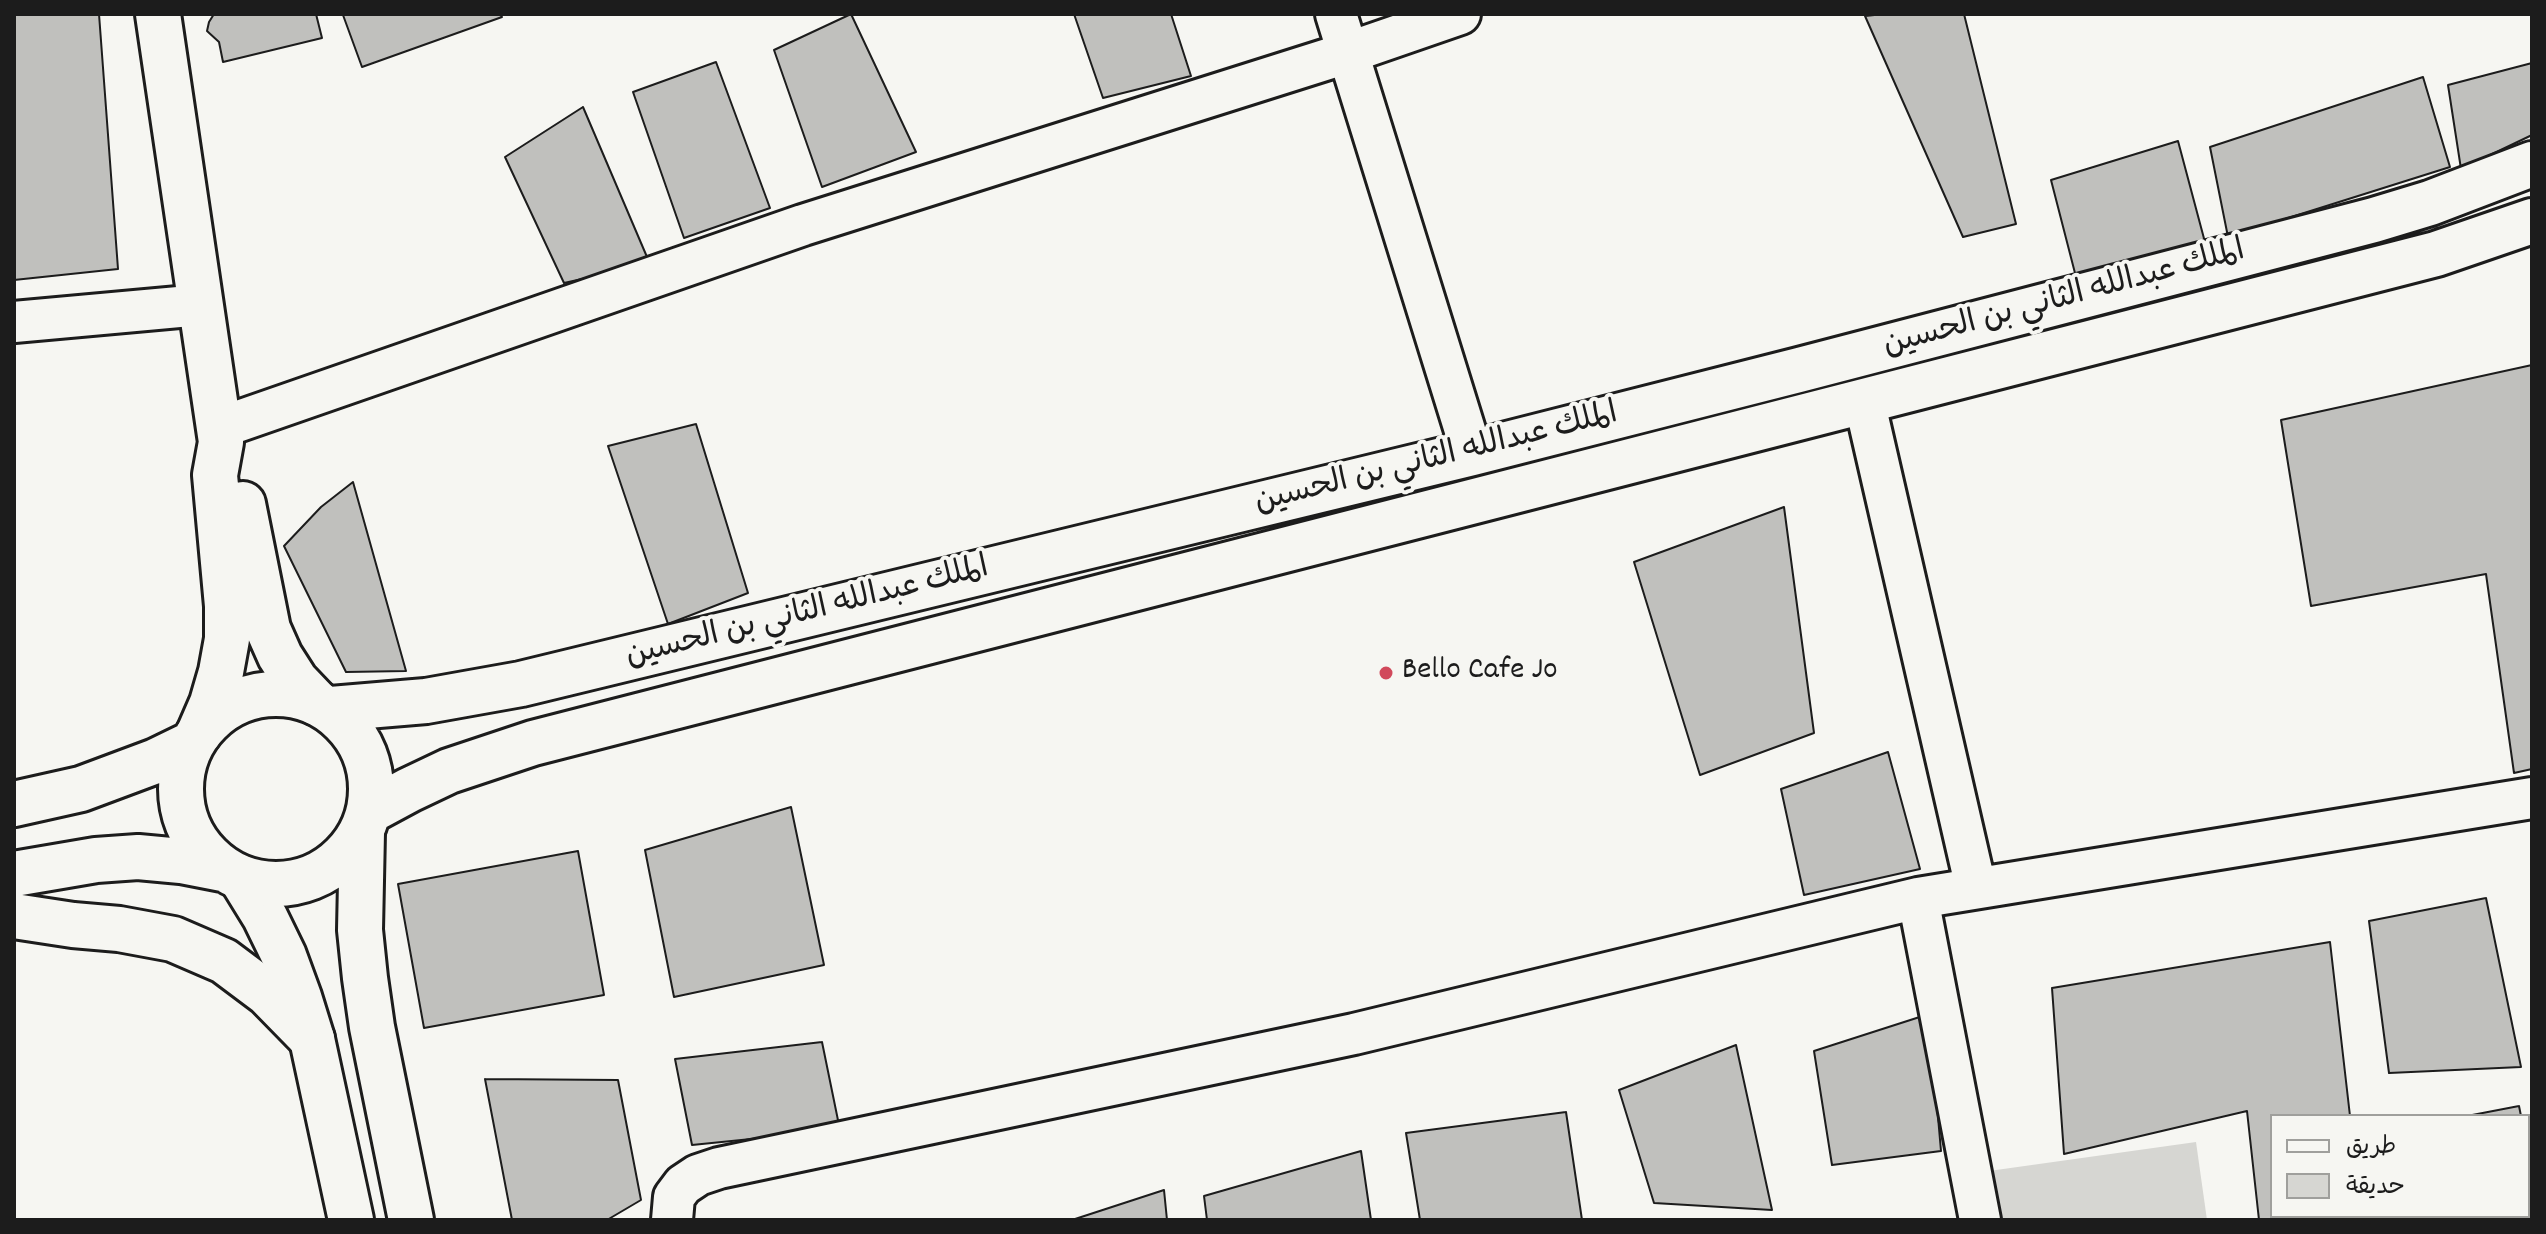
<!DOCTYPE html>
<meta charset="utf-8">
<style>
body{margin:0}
#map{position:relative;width:2546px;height:1234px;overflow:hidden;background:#f6f6f2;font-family:Dekko,"Playpen Sans Arabic",sans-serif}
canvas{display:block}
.frame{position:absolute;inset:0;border:16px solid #1c1c1c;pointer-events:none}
.legend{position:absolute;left:2270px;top:1114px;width:260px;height:104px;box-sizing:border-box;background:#f6f6f2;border:2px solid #9f9f9c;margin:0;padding:10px 14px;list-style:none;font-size:24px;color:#1c1c1c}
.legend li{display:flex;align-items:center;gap:16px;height:40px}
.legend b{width:40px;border:2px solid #9f9f9c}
</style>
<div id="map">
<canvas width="2546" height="1234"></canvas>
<div class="frame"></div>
<ul class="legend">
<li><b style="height:10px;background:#f6f6f2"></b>طريق</li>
<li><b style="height:22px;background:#d6d6d2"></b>حديقة</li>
</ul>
</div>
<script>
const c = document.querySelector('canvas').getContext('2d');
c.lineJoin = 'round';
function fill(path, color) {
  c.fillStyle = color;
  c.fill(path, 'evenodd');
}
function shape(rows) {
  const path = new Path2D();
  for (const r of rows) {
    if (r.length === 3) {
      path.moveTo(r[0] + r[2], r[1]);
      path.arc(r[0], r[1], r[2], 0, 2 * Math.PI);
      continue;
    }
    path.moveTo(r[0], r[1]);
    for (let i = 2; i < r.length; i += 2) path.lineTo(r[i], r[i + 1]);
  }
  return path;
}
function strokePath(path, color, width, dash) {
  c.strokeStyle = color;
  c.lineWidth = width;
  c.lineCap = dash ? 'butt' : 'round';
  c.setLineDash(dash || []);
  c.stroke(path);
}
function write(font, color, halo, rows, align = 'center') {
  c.font = font + ' Dekko,"Playpen Sans Arabic",sans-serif';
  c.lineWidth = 8;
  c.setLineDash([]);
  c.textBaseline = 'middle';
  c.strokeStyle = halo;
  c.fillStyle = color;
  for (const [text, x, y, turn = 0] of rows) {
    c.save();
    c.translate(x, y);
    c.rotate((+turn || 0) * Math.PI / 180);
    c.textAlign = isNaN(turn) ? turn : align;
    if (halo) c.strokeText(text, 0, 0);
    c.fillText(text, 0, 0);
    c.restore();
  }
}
fill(shape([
 [2196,1142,2207,1220,1999,1220,1989,1171]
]), '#d6d6d2');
const building = shape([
 [14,14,99,14,118,269,14,280,14,14],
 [214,14,316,14,322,38,223,62,219,42,207,31,209,22,214,14],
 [500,14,502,17,362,67,343,15,500,14],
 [851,14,916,152,822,187,774,50,851,14],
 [1074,14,1171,14,1191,76,1103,98,1074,14],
 [1884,14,1964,14,2016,224,1963,237,1865,16,1884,14],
 [716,62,770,208,684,238,633,92,716,62],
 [2532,63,2532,135,2461,169,2448,85,2532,63],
 [2423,77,2450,167,2228,237,2210,147,2423,77],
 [583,107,650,264,564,283,505,157,583,107],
 [2178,141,2206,246,2076,277,2051,180,2178,141],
 [2532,365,2532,769,2514,773,2486,574,2311,606,2281,420,2532,365],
 [696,424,748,593,668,624,608,446,696,424],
 [353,482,406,671,346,672,284,546,321,507,353,482],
 [1784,507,1814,733,1700,775,1634,562,1784,507],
 [1888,752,1920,869,1804,895,1781,789,1888,752],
 [791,807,824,965,674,997,645,850,791,807],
 [578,851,604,995,424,1028,398,884,578,851],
 [2486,898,2521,1067,2389,1073,2369,921,2486,898],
 [2330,942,2350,1116,2272,1116,2272,1216,2362,1216,2363,1220,2259,1220,2247,1111,2064,1154,2052,988,2330,942],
 [1929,1014,1941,1151,1832,1165,1814,1051,1929,1014],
 [822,1042,840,1130,692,1145,675,1059,822,1042],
 [1736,1045,1772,1210,1654,1203,1619,1090,1736,1045],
 [485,1079,618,1080,641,1200,607,1220,512,1220,485,1079],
 [2519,1106,2521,1116,2467,1116,2519,1106],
 [1566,1112,1582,1220,1420,1220,1406,1133,1566,1112],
 [1361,1151,1371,1220,1207,1220,1204,1196,1361,1151],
 [2528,1155,2532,1177,2532,1220,2415,1220,2415,1216,2528,1216,2528,1155],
 [1164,1190,1167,1220,1072,1220,1164,1190]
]);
fill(building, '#c0c0bd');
strokePath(building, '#1c1c1c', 2);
const minor = shape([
 [1336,14,1472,453],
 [14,322,201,305],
 [1864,400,1976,888],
 [219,428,803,225,1350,52,1460,14],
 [1918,898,1980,1220],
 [672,1220,674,1197,683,1185,698,1175,719,1168,1354,1034,1918,898,2532,798]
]);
const tertiary = shape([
 [158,14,221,442,215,475,227,606,227,639,221,672,212,703,199,733],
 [243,504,268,629,280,656,296,681,317,703],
 [362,832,360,930,365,978,372,1027,411,1220],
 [241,878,265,917,284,956,299,997,312,1039,351,1220]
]);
const primary = shape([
 [276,789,95],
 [331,709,426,701,521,684,1472,453,1799,370,2374,220,2430,203,2532,164],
 [14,804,81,789,156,761,191,744],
 [370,811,409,790,449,771,533,743,2436,254,2532,221],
 [14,874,96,860,138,857,181,861,222,869],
 [14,916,73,925,119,929,173,939,224,961,268,994,312,1039]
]);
strokePath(minor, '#1c1c1c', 46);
strokePath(tertiary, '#1c1c1c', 50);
strokePath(primary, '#1c1c1c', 50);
strokePath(minor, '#f6f6f2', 40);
strokePath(tertiary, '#f6f6f2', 44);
strokePath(primary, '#f6f6f2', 44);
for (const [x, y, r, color] of [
 [1386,673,8,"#d1495b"]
]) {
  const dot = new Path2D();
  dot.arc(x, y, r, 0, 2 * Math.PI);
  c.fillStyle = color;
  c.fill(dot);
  strokePath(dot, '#f6f6f2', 3);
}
write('32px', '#1c1c1c', '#f6f6f2', [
 ["الملك عبدالله الثاني بن الحسين",2065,301,-15],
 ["الملك عبدالله الثاني بن الحسين",1437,461,-14],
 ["الملك عبدالله الثاني بن الحسين",808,615,-14]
]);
write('32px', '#1c1c1c', '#f6f6f2', [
 ["Bello Cafe Jo",1402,673]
], 'left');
</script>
